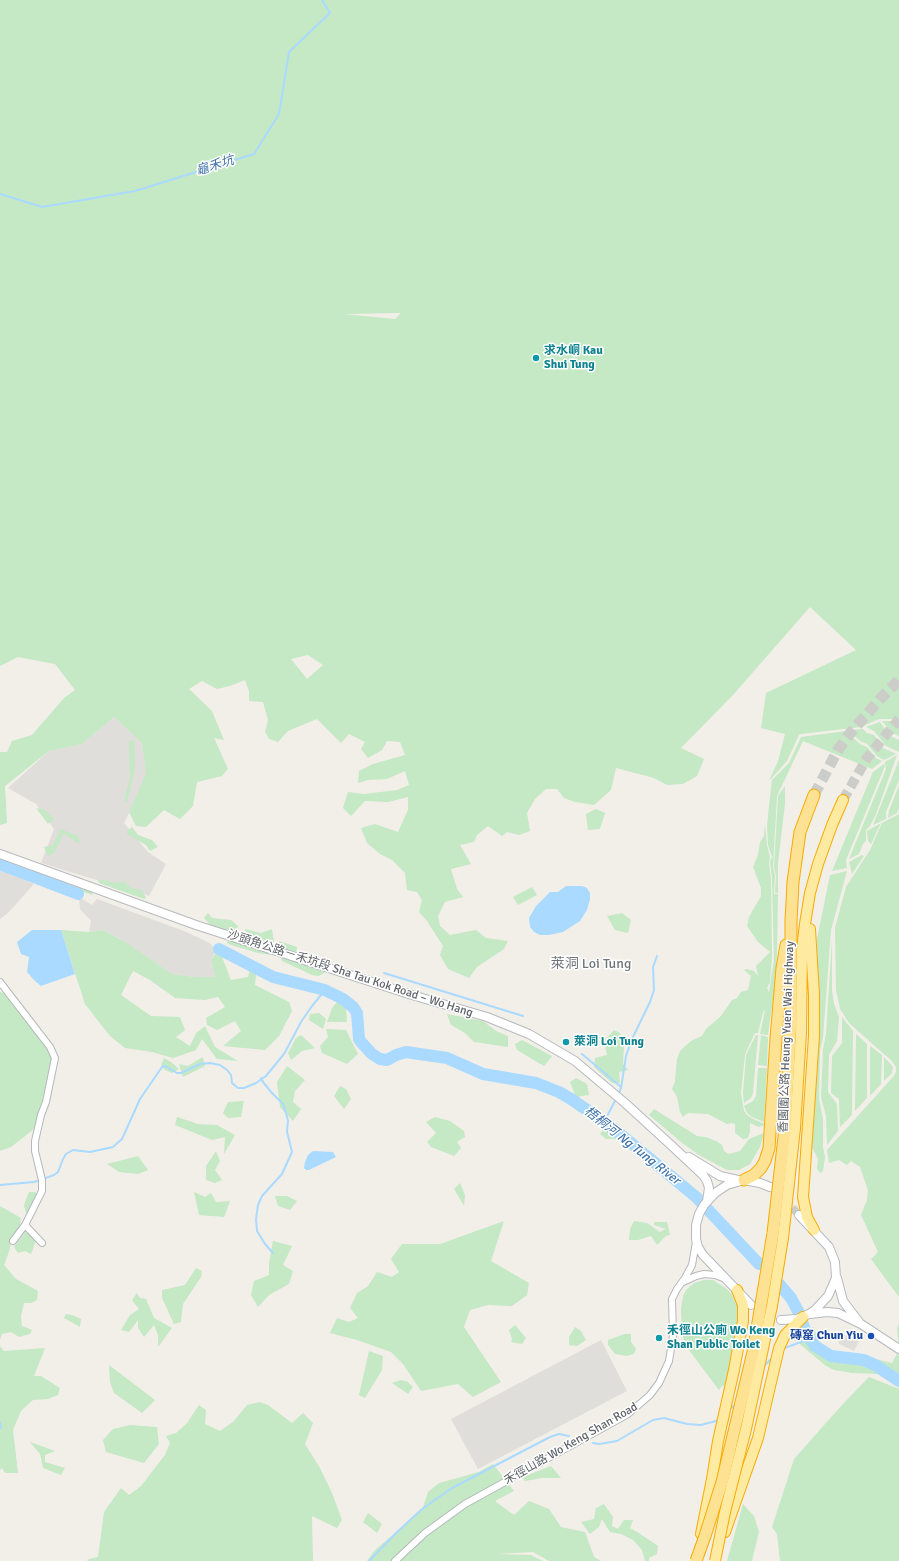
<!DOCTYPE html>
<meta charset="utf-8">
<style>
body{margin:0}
canvas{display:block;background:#f1efe8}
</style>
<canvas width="899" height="1561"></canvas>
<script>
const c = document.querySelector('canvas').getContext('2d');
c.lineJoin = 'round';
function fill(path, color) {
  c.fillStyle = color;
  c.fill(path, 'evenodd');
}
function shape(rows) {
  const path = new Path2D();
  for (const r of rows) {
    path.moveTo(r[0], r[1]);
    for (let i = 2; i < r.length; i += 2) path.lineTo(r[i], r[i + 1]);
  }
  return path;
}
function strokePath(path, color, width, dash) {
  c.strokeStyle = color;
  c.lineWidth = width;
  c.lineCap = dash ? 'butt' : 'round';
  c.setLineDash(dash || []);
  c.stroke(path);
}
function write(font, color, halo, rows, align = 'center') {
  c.font = font + ' Signika,"Noto Sans SC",sans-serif';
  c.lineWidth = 3;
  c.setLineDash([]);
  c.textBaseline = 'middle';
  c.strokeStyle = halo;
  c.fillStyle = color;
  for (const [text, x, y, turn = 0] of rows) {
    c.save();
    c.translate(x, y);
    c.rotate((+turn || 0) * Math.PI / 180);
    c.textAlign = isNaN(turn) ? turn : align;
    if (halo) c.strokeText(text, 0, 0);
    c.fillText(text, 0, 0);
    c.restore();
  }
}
fill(shape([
 [114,717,142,743,147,779,124,823,148,852,166,864,149,896,41,863,54,829,36,804,8,788,49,751,82,744],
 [0,869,34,884,8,913,0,919],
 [79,897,92,905,97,899,184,931,210,943,216,951,211,960,215,977,195,977,172,974,122,940,103,930,89,932,91,921,80,909],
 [838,1332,859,1341,854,1351,839,1344,837,1336],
 [601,1340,627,1391,478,1469,451,1419]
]), '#e0deda');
fill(shape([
 [0,0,899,0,899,719,879,719,861,727,801,734,799,735,787,761,769,781,778,761,785,734,761,728,766,693,856,650,810,607,733,695,681,748,704,759,697,776,683,784,667,785,654,778,616,768,611,790,594,805,575,802,564,798,557,789,546,789,535,799,527,813,530,831,519,835,507,832,502,836,488,826,477,835,474,842,460,845,471,864,451,869,457,889,463,897,445,902,438,916,440,926,450,935,476,930,486,938,508,941,504,949,477,967,469,978,448,969,440,955,443,946,427,921,419,912,422,900,417,892,407,890,405,873,392,860,380,854,367,843,361,828,375,824,398,832,408,810,408,797,388,802,365,801,351,816,343,808,348,792,364,794,397,790,409,785,405,771,387,779,368,780,358,783,359,771,373,764,405,755,400,742,387,741,382,750,368,758,361,749,365,742,349,734,341,743,317,719,288,731,278,742,269,739,265,732,268,720,263,702,249,701,249,691,245,680,230,686,217,689,202,681,189,689,212,711,224,740,214,738,228,769,222,776,197,782,193,806,180,819,164,810,146,827,136,826,129,812,146,774,142,743,114,717,82,744,49,751,5,786,7,823,0,825,0,752,7,752,12,741,32,735,64,698,75,690,55,664,18,657,0,666],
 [344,314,400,313,400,314,395,319],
 [308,655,323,665,307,679,291,659],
 [882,721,896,721,899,725,899,736,892,733],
 [880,722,890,736,899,740,899,752,886,746,874,731,866,727],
 [863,729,867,733,874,735,883,748,896,754,884,760,877,756,867,744,860,741,848,730],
 [846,731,860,744,867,747,876,758,882,761,872,769,803,741,777,796,773,867,775,876,774,894,778,894,777,954,774,991,768,1035,760,1034,765,1010,763,1012,758,1033,755,1033,745,1054,741,1093,744,1111,747,1115,755,1120,765,1124,765,1125,759,1127,750,1123,750,1132,748,1138,743,1139,735,1133,735,1124,732,1123,727,1124,708,1114,688,1113,683,1117,680,1112,677,1097,672,1089,675,1081,677,1059,680,1051,691,1041,702,1036,706,1029,721,1016,732,1000,737,998,741,992,748,990,751,976,744,970,747,969,754,971,758,976,756,966,770,952,758,942,747,926,749,917,761,896,761,888,753,867,758,855,760,842,764,836,765,824,767,845,770,857,769,864,771,879,772,956,770,982,767,988,769,992,774,960,772,879,770,862,772,857,768,845,767,825,772,780,789,763,801,737],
 [134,740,135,769,127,802,124,801,130,778,129,741],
 [897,755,876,814,870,826,866,830,866,841,863,844,859,854,849,859,886,769,885,762],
 [899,760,899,780,886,812,886,819,873,825],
 [884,764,885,766,846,860,847,868,832,871,873,772],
 [899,785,899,808,897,813,888,818,889,811],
 [785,786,785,804,778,863,778,893,775,893,776,876,774,867,778,796],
 [36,808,45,810,54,819,48,824],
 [596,809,605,813,600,829,588,830,586,814],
 [899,814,899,1297,871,1259,878,1252,861,1215,867,1200,868,1190,860,1167,851,1161,847,1165,839,1160,829,1163,827,1150,893,1077,896,1072,896,1067,891,1060,860,1033,849,1023,840,1009,836,990,835,928,846,887,870,850,882,823],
 [881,823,871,844,868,841,867,831],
 [132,827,138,835,152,840,158,847,150,851,146,845,127,834,127,831],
 [61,829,79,837,79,844,63,833,61,840,54,853,48,856,44,847,53,845],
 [862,855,864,856,852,874,849,862],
 [0,856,34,870,45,880,43,884,36,875,0,863],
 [847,871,831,930,823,1038,820,1050,819,1099,823,1119,823,1147,825,1157,823,1171,820,1173,817,1169,818,1159,812,1147,818,1029,817,939,830,875],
 [51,875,93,889,92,895,58,883,54,880],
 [98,879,117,883,124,881,131,888,142,890,146,898,144,899,99,883],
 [532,887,537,895,518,905,513,897],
 [208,913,212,918,231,920,238,926,236,934,211,926,204,918],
 [622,913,631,920,628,933,615,930,607,916],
 [245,929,261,933,272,929,274,942,247,938],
 [61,930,89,932,103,930,127,943,172,974,195,977,215,977,211,960,219,949,231,980,248,977,250,969,256,968,273,977,256,975,255,985,289,1002,292,1011,279,1036,265,1050,223,1046,241,1031,235,1021,217,1030,207,1025,206,1018,225,1007,218,997,205,1000,175,998,150,980,133,971,121,995,151,1016,180,1017,185,1030,176,1037,190,1046,196,1033,205,1026,215,1047,238,1061,217,1059,202,1039,196,1050,173,1058,152,1052,125,1048,110,1036,85,1004],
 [230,933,265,949,271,955,258,953,231,945,227,943],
 [832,939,832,990,834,1004,839,1017,837,1041,829,1055,828,1092,837,1104,838,1131,827,1145,826,1116,821,1097,823,1049,826,1034],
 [279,941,297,947,296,954,281,948],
 [279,953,330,969,319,976,312,975,282,961],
 [0,992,10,995,55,1058,39,1125,11,1147,0,1151],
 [338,1001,346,1009,347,1022,327,1022,332,1008],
 [319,1013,326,1019,323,1029,309,1020,310,1014],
 [447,1014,483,1021,496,1031,508,1036,508,1047,474,1042,465,1033,451,1025],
 [842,1017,853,1031,852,1115,840,1127,839,1099,831,1093,832,1056,842,1043],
 [326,1029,346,1030,358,1054,347,1064,322,1053,320,1046,328,1037],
 [614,1030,620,1033,624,1044,623,1064,628,1070,619,1072,620,1083,612,1083,594,1067,595,1058,607,1055,604,1041],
 [856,1034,867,1044,867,1098,855,1111],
 [301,1035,315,1048,302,1051,291,1060,288,1053,296,1038],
 [756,1035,758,1035,753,1093,751,1098,744,1103,743,1093,746,1055],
 [761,1035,768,1037,767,1066,758,1065],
 [522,1040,552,1056,544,1066,517,1050,515,1044],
 [870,1046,882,1055,881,1084,870,1096],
 [203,1057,205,1066,183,1077,179,1064,188,1066],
 [884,1057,893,1067,892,1073,884,1081],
 [164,1058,171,1062,179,1069,172,1073,165,1070,161,1065],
 [287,1066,305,1080,295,1091,293,1102,301,1109,293,1121,280,1107,277,1082],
 [758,1068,767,1068,764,1122,752,1117,747,1113,744,1106,753,1101,756,1096],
 [576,1078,587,1084,589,1095,576,1097,570,1082],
 [340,1086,346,1089,351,1099,344,1109,334,1096],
 [244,1101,241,1117,228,1118,223,1113,228,1102],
 [654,1109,697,1136,706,1137,716,1141,722,1145,724,1151,729,1154,740,1151,749,1139,764,1133,760,1147,750,1164,739,1170,727,1170,699,1155,681,1142,649,1115],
 [177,1117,198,1124,217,1125,235,1135,224,1154,225,1137,212,1140,175,1125],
 [435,1117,450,1121,464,1131,465,1137,457,1142,461,1148,454,1156,431,1147,427,1142,436,1133,426,1122],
 [612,1123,619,1124,616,1139,606,1139,600,1134,604,1128],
 [216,1151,220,1161,215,1170,222,1180,215,1183,206,1180,206,1166],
 [138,1156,148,1170,138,1174,119,1172,107,1164],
 [460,1183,465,1195,464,1206,454,1189],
 [29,1192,35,1192,40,1196,31,1213,26,1213,24,1205],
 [194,1192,205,1197,211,1193,216,1202,230,1201,224,1217,199,1215],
 [275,1196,287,1196,297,1201,290,1210,278,1206],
 [0,1206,21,1218,20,1225,11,1238,10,1249,4,1265,16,1279,38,1291,37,1300,31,1303,24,1303,21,1316,22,1326,32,1330,30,1334,19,1337,11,1332,2,1334,0,1339],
 [504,1221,491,1261,529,1283,527,1295,512,1306,488,1305,470,1310,464,1327,501,1382,473,1397,458,1384,421,1391,403,1364,391,1352,357,1340,330,1333,337,1318,349,1322,358,1318,350,1308,357,1293,368,1286,377,1272,392,1277,399,1272,391,1259,402,1244,440,1244],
 [634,1221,647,1223,660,1232,666,1229,654,1225,654,1222,667,1222,670,1235,666,1236,657,1245,651,1236,638,1240,629,1240,630,1229],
 [27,1230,36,1240,31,1254,25,1251,18,1253,14,1247],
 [273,1241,292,1246,283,1265,293,1271,289,1284,269,1295,258,1307,251,1295,254,1281,269,1275,269,1263],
 [196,1268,202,1271,201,1277,183,1304,181,1322,174,1324,162,1298,162,1290,185,1285],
 [704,1280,713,1280,727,1289,732,1295,739,1310,739,1320,726,1386,722,1386,719,1390,686,1346,682,1333,681,1309,683,1296,686,1290,694,1283],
 [137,1293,140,1298,146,1299,154,1318,172,1328,158,1347,158,1335,154,1325,144,1337,138,1328,138,1320,129,1332,121,1330,130,1315,139,1309,132,1300],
 [66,1314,72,1315,81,1319,80,1327,64,1318],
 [899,1324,899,1387,878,1374,852,1373,834,1370,826,1366,795,1340,801,1333,814,1327,819,1342,838,1356,851,1353,892,1363,899,1350,897,1328],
 [515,1325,526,1338,522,1344,511,1342,512,1339,509,1330],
 [575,1327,581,1331,586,1340,577,1346,569,1345,569,1337],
 [624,1334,631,1334,631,1342,636,1349,634,1354,627,1356,615,1354,608,1345,608,1340],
 [0,1346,4,1351,45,1348,34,1376,41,1376,60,1388,58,1395,48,1399,33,1400,21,1411,13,1430,18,1473,5,1473,2,1468,0,1470],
 [369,1351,383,1356,382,1370,365,1398,359,1395],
 [109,1365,155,1400,142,1413,114,1393,110,1382],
 [869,1377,899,1389,899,1561,780,1561,777,1534,772,1527,794,1459,842,1405],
 [401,1380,408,1382,413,1387,408,1394,392,1383],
 [260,1402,268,1405,292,1423,303,1413,313,1423,305,1444,320,1468,332,1493,342,1520,337,1528,312,1516,313,1561,87,1561,89,1559,98,1557,104,1512,121,1488,129,1495,141,1486,165,1455,170,1443,166,1436,176,1433,187,1423,199,1405,206,1410,205,1424,220,1431,233,1422,247,1405],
 [130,1425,157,1427,159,1444,144,1463,106,1452,103,1440,113,1429],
 [30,1442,55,1451,45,1455,45,1462,65,1468,61,1475,43,1468,40,1454],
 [493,1464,514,1491,495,1501,514,1515,529,1501,549,1509,561,1527,585,1532,594,1557,601,1561,549,1561,533,1552,497,1554,531,1555,543,1561,367,1561,375,1550,422,1510,428,1492,439,1483,479,1472],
 [551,1466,561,1478,542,1478,525,1481,523,1477],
 [604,1504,613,1517,612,1526,618,1529,624,1520,633,1520,630,1528,639,1533,658,1546,657,1554,649,1558,649,1561,645,1561,642,1550,633,1540,621,1534,610,1532,602,1519,599,1527,590,1534,581,1522,594,1519,596,1508],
 [743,1504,754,1516,759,1532,757,1540,752,1561,727,1561],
 [368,1513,382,1524,377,1533,363,1522]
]), '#c5e8c5');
fill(shape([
 [566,886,582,886,587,888,590,893,590,899,587,910,580,921,563,932,549,935,540,935,534,932,530,927,529,918,536,906,550,892,558,892],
 [32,930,61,930,75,974,41,986,34,980,27,972,29,957,21,954,17,942],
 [313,1151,333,1152,336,1157,309,1170,306,1170,304,1168,305,1162,308,1155]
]), '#aadaff');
strokePath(shape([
 [0,194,42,207,135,191,254,154,279,114,289,52,330,13,322,0],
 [384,973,523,1016],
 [582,1054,621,1087],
 [261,1078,263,1082,272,1093,283,1104,288,1120,287,1132,292,1152,282,1174,262,1196,258,1205,256,1219,257,1231,265,1244,273,1253],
 [618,1095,621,1088,626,1056,632,1039,650,1002,654,990,653,967,657,956],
 [604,1122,616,1099],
 [0,1185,34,1182,54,1175,58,1172,63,1159,66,1154,73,1150,90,1152,113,1147,122,1139,140,1099,162,1067,165,1066,177,1073,181,1073,200,1064,210,1063,220,1065,227,1070,231,1075,232,1083,238,1088,244,1088,256,1083,266,1076,284,1054,301,1022,312,1006,321,995,331,992],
 [782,1349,809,1339],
 [763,1367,773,1357],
 [729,1410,736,1404],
 [0,1423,1,1428],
 [593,1443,599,1444,617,1441,653,1420,664,1418,687,1424,701,1425,716,1421,719,1418],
 [369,1561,395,1534,422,1509,452,1488,550,1437,559,1434,569,1436]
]), '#aadaff', 2);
strokePath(shape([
 [0,864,78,894],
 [219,949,273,977,325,990,343,999,353,1007,357,1013,359,1039,361,1042,372,1054,380,1059,387,1060,396,1055,406,1052,447,1058,483,1074,536,1083,559,1092,571,1099,613,1128,696,1197,759,1264],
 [779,1284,791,1298,799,1313,806,1333,815,1346,831,1356,864,1360,875,1365,899,1381]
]), '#aadaff', 12);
strokePath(shape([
 [784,1199,799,1215]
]), '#ccccc8', 8, [8, 4]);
strokePath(shape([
 [843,800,867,758,899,719]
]), '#ccccc8', 10, [10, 5]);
strokePath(shape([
 [814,795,838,750,851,732,880,699,899,680]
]), '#ccccc8', 11, [11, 5.5]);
const minor = shape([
 [0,982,50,1047,55,1058,46,1102,41,1115,35,1141,35,1151,42,1180,42,1191,25,1225,13,1241],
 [25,1225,42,1243],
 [683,1282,696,1276,704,1274,715,1275,723,1278],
 [395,1561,425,1533,465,1504,628,1414,650,1395,659,1383,669,1361,673,1336,672,1299,677,1289,685,1278,692,1265,696,1242]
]);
const secondary = shape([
 [0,854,196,925,412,995,487,1017,529,1034,575,1061,625,1103,672,1146,703,1175,707,1181,709,1188,707,1201],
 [689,1157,720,1176,738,1180],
 [837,1278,843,1301,859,1322],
 [751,1305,703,1255,698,1247,696,1239,696,1225,699,1214,704,1205,715,1193,727,1185,744,1180,760,1183,770,1187],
 [810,1314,827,1312,838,1313,861,1324,899,1349],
 [781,1320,797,1319,809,1314,815,1310,828,1296,836,1278,835,1262,829,1247,799,1215]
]);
const trunk = shape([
 [810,929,814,995,814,1036,803,1197,807,1217,814,1230],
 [795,1128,801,1033,802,949,805,924,810,893,818,864,832,825,843,800],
 [725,1532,758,1438,779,1348,785,1335,803,1317],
 [701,1534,712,1479,718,1441,734,1370,743,1321,743,1305,737,1290]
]);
const motorway = shape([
 [785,1128,791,1018,791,921,793,882,800,832,814,795],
 [744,1180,754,1175,761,1168,765,1161,769,1148,776,1038,782,968,786,945]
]);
strokePath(minor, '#b5b8bc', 8);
strokePath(secondary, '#b6babf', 10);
strokePath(trunk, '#f9ab00', 12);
strokePath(motorway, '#f9ab00', 13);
strokePath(minor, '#fff', 6);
strokePath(secondary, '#fff', 8);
strokePath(trunk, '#feeaa1', 10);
strokePath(motorway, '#fde293', 11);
const trunkBridge = shape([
 [715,1561,725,1512,746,1429,772,1306,783,1238,795,1128]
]);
const motorwayBridge = shape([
 [696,1561,705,1536,722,1482,753,1352,773,1233,785,1128]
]);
strokePath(trunkBridge, '#f9ab00', 12, []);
strokePath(motorwayBridge, '#f9ab00', 13, []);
strokePath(trunkBridge, '#feeaa1', 10);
strokePath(motorwayBridge, '#fde293', 11);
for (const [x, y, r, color] of [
 [536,358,4,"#0f9aa8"],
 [566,1042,4,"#0f9aa8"],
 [871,1336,4,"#1a4fb4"],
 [659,1338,4,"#0f9aa8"]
]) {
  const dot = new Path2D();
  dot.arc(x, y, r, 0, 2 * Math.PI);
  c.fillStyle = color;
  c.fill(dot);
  strokePath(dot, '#fff', 1.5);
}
write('bold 12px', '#0d838f', '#fff', [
 ["求水峒 Kau",544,351],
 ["Shui Tung",544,365],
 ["萊洞 Loi Tung",574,1042],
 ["禾徑山公廁 Wo Keng",667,1331],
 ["Shan Public Toilet",667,1345]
], 'left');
write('12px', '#5f6368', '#fff', [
 ["沙頭角公路－禾坑段 Sha Tau Kok Road – Wo Hang",350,974,18],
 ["香園圍公路 Heung Yuen Wai Highway",787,1037,-88],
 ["禾徑山路 Wo Keng Shan Road",571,1444,-30]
]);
write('bold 12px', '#164399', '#fff', [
 ["磚窰 Chun Yiu",863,1336]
], 'right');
write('italic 13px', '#4174aa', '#fff', [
 ["龜禾坑",215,166,-17],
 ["梧桐河 Ng Tung River",632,1146,38]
]);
write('14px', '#70757a', '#fff', [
 ["萊洞 Loi Tung",591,964]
]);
</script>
